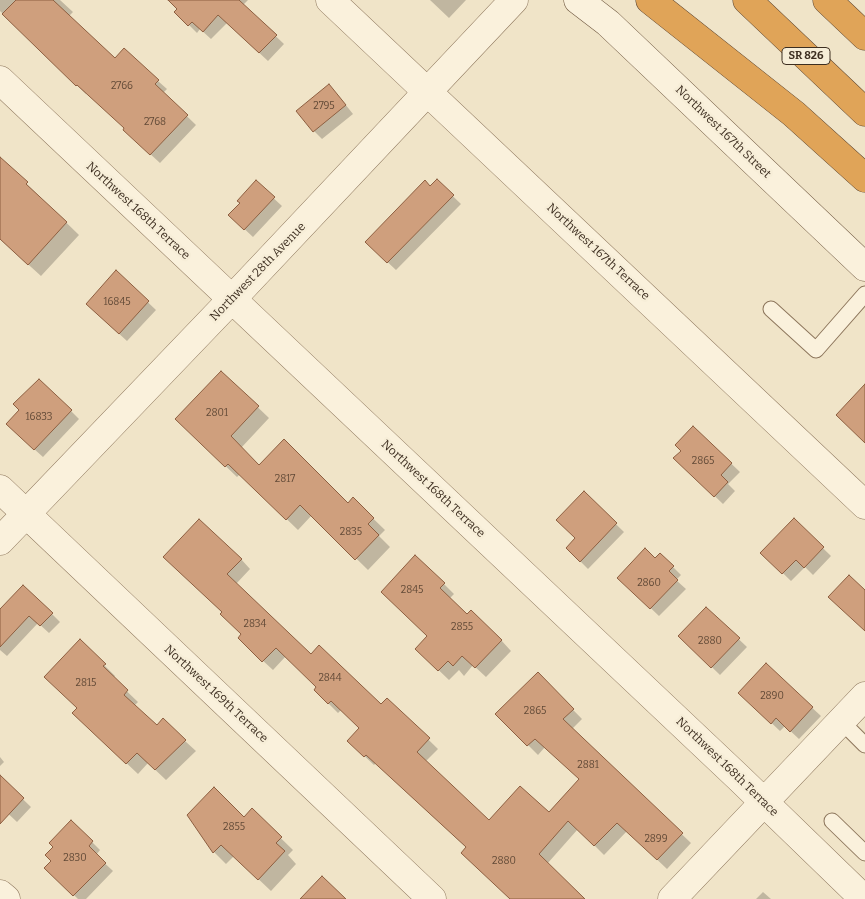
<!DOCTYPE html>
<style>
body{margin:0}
canvas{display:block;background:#f0e4c8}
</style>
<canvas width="865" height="899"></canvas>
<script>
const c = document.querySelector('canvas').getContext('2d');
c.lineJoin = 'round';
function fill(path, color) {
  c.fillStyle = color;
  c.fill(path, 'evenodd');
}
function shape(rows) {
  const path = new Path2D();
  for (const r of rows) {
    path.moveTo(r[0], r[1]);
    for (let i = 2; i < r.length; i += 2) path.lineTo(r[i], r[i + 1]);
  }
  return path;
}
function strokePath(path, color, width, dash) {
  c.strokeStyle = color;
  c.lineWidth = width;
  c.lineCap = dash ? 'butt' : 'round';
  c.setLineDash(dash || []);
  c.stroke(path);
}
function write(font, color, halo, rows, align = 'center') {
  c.font = font + ' Bitter,serif';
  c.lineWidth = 5;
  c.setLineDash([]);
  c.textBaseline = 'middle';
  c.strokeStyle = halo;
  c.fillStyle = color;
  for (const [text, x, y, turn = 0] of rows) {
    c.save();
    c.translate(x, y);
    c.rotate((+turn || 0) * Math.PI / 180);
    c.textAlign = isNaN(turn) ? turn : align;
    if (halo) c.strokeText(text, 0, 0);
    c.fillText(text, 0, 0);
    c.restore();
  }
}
fill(shape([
 [0,0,60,0,73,12,68,17,115,60,158,81,167,89,163,93,196,125,160,163,124,130,126,128,87,93,86,94,0,11],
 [187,0,248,0,243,5,284,44,268,61,227,23,211,39,200,29,197,33,176,12],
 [430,0,466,0,449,18],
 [337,94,353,114,322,139,314,131],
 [0,158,79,235,41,276,0,239],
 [437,181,461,204,396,270,366,242],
 [256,182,282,206,253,237,238,223,241,203],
 [116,272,156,310,127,341,95,312],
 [221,372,269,418,241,448,259,466,348,505,353,499,385,530,379,536,390,547,368,570,312,515,298,530,240,474,237,477,188,430],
 [71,411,79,419,43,457,15,432],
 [693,427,740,472,728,484,735,491,723,504,675,458,682,451],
 [584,493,624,532,588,569,567,548,577,538],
 [794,520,831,556,813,575,805,567,791,581,762,553],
 [660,554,681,575,676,580,686,589,659,616,619,578,655,559],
 [241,559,250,569,236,584,311,655,381,706,388,700,438,749,425,762,489,821,549,814,581,780,545,747,538,755,497,714,538,674,582,719,572,729,691,843,667,869,627,831,604,855,578,829,547,864,584,899,510,899,467,848,376,763,374,765,358,750,360,728,341,710,338,713,325,700,318,687,286,656,273,670,249,648,243,634,223,613,174,566],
 [444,584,454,594,449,599,467,616,501,640,511,651,486,677,473,665,464,676,459,670,449,680,427,659,428,636,393,602],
 [706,608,747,647,720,675,680,636],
 [52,614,60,622,49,633,38,623,7,656,0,650,0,615],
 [80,641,115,676,113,678,138,702,134,706,157,727,185,741,196,751,166,780,148,763,138,774,85,724,79,708],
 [766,665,821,716,799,739,785,726,780,731,748,701],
 [0,757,4,762,0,766],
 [0,777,31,807,17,822,0,806],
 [252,810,293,850,288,855,296,864,271,891,234,856,226,864,214,852,189,815,244,818],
 [72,822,100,850,96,855,113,871,86,899,78,899,46,868,53,861,55,847],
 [763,892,771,899,756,899]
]), '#0003');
const building = shape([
 [16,0,53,0,115,58,124,48,159,80,155,84,188,115,150,155,123,130,124,128,77,85,76,86,2,14,16,0],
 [168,0,239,0,277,35,259,53,218,15,203,32,192,22,188,26,174,12,177,9,168,0],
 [329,84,346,105,313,132,296,111,329,84],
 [0,157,28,182,26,184,67,222,28,265,0,239,0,157],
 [437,179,454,195,387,263,365,242,425,180,430,186,437,179],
 [256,180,275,197,244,230,228,215,240,203,237,201,256,180],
 [116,270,149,301,119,334,86,304,116,270],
 [221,371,259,406,231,436,259,465,284,439,348,503,353,497,374,518,368,524,379,535,355,560,300,505,286,520,228,464,225,467,175,419,221,371],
 [39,379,72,410,34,450,6,424,19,410,13,404,39,379],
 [865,384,865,443,836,415,865,384],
 [693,426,732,463,721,475,728,482,714,497,673,458,681,451,675,445,693,426],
 [584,491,617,523,580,562,566,548,575,538,556,520,584,491],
 [794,518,824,547,804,568,796,560,782,574,760,553,794,518],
 [199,519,242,559,227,574,311,654,319,645,381,704,387,698,430,738,417,752,489,820,520,786,549,812,579,779,535,739,527,746,495,714,538,672,574,709,563,719,683,833,657,860,617,823,594,846,568,821,539,854,585,899,510,899,461,853,466,847,366,755,364,757,347,741,359,728,331,701,328,704,314,690,316,687,276,648,262,662,238,638,241,634,220,614,222,612,163,557,199,519],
 [645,548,655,558,660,553,674,566,669,571,678,580,650,609,617,578,645,548],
 [415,555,445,583,440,588,467,614,471,610,502,640,475,668,462,656,453,666,448,661,438,671,415,649,427,636,381,592,415,555],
 [849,575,865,590,865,631,828,597,849,575],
 [23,585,53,613,40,626,29,616,0,647,0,609,23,585],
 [706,607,740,638,711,668,678,636,706,607],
 [80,639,106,664,103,666,128,690,124,695,157,725,163,718,186,740,155,770,137,753,126,764,72,713,77,708,44,677,80,639],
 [766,663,813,707,790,732,776,718,771,724,738,693,766,663],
 [0,775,24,798,0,824,0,775],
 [214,787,244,817,252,808,282,837,276,843,285,851,258,880,221,845,213,853,187,815,214,787],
 [71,820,93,841,89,846,106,863,73,896,44,868,51,861,45,855,53,847,49,843,71,820],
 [322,876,346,899,300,899,322,876]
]);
fill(building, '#cf9f7d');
strokePath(building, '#8d5f41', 1);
const lane = shape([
 [771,309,816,350,865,294],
 [840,720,865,745],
 [832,821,865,853]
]);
const street = shape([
 [330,0,865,505],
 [0,80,739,778,864,899],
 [0,489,432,899],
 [0,541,232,299,514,0],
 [0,894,6,899],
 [672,899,865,696]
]);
const secondary = shape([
 [578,0,608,23,865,267]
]);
const highway = shape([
 [650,0,794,114,865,178],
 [747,0,865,112],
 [827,0,865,36]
]);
strokePath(lane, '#8d765c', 17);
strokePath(street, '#8d765c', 29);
strokePath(secondary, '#6f573f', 29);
strokePath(highway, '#5b4430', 29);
strokePath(lane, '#faf1dc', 15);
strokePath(street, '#faf1dc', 28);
strokePath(secondary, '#faf1dc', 28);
strokePath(highway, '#e0a458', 28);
write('10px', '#624a37', null, [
 ["2766",122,86],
 ["2795",324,106],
 ["2768",155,122],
 ["16845",117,302],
 ["2801",217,413],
 ["16833",39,417],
 ["2865",703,461],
 ["2817",285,479],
 ["2835",351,532],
 ["2860",649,583],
 ["2845",412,590],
 ["2834",255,624],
 ["2855",462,627],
 ["2880",710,641],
 ["2844",330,678],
 ["2815",86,683],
 ["2890",772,696],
 ["2865",535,711],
 ["2881",588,765],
 ["2855",234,827],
 ["2899",656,839],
 ["2830",75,858],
 ["2880",504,861]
]);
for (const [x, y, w] of [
 [806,56,48]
]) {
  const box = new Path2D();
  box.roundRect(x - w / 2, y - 8.5, w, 17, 4);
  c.fillStyle = '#f7eed8';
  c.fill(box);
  strokePath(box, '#3d2e20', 1);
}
write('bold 11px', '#3d2e20', null, [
 ["SR 826",806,56]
]);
write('12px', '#3d2e20', '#f7eed8', [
 ["Northwest 167th Street",723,132,44],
 ["Northwest 168th Terrace",138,211,43],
 ["Northwest 167th Terrace",598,252,43],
 ["Northwest 28th Avenue",258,272,-46],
 ["Northwest 168th Terrace",433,489,43],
 ["Northwest 169th Terrace",216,694,43],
 ["Northwest 168th Terrace",727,767,44]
]);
</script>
